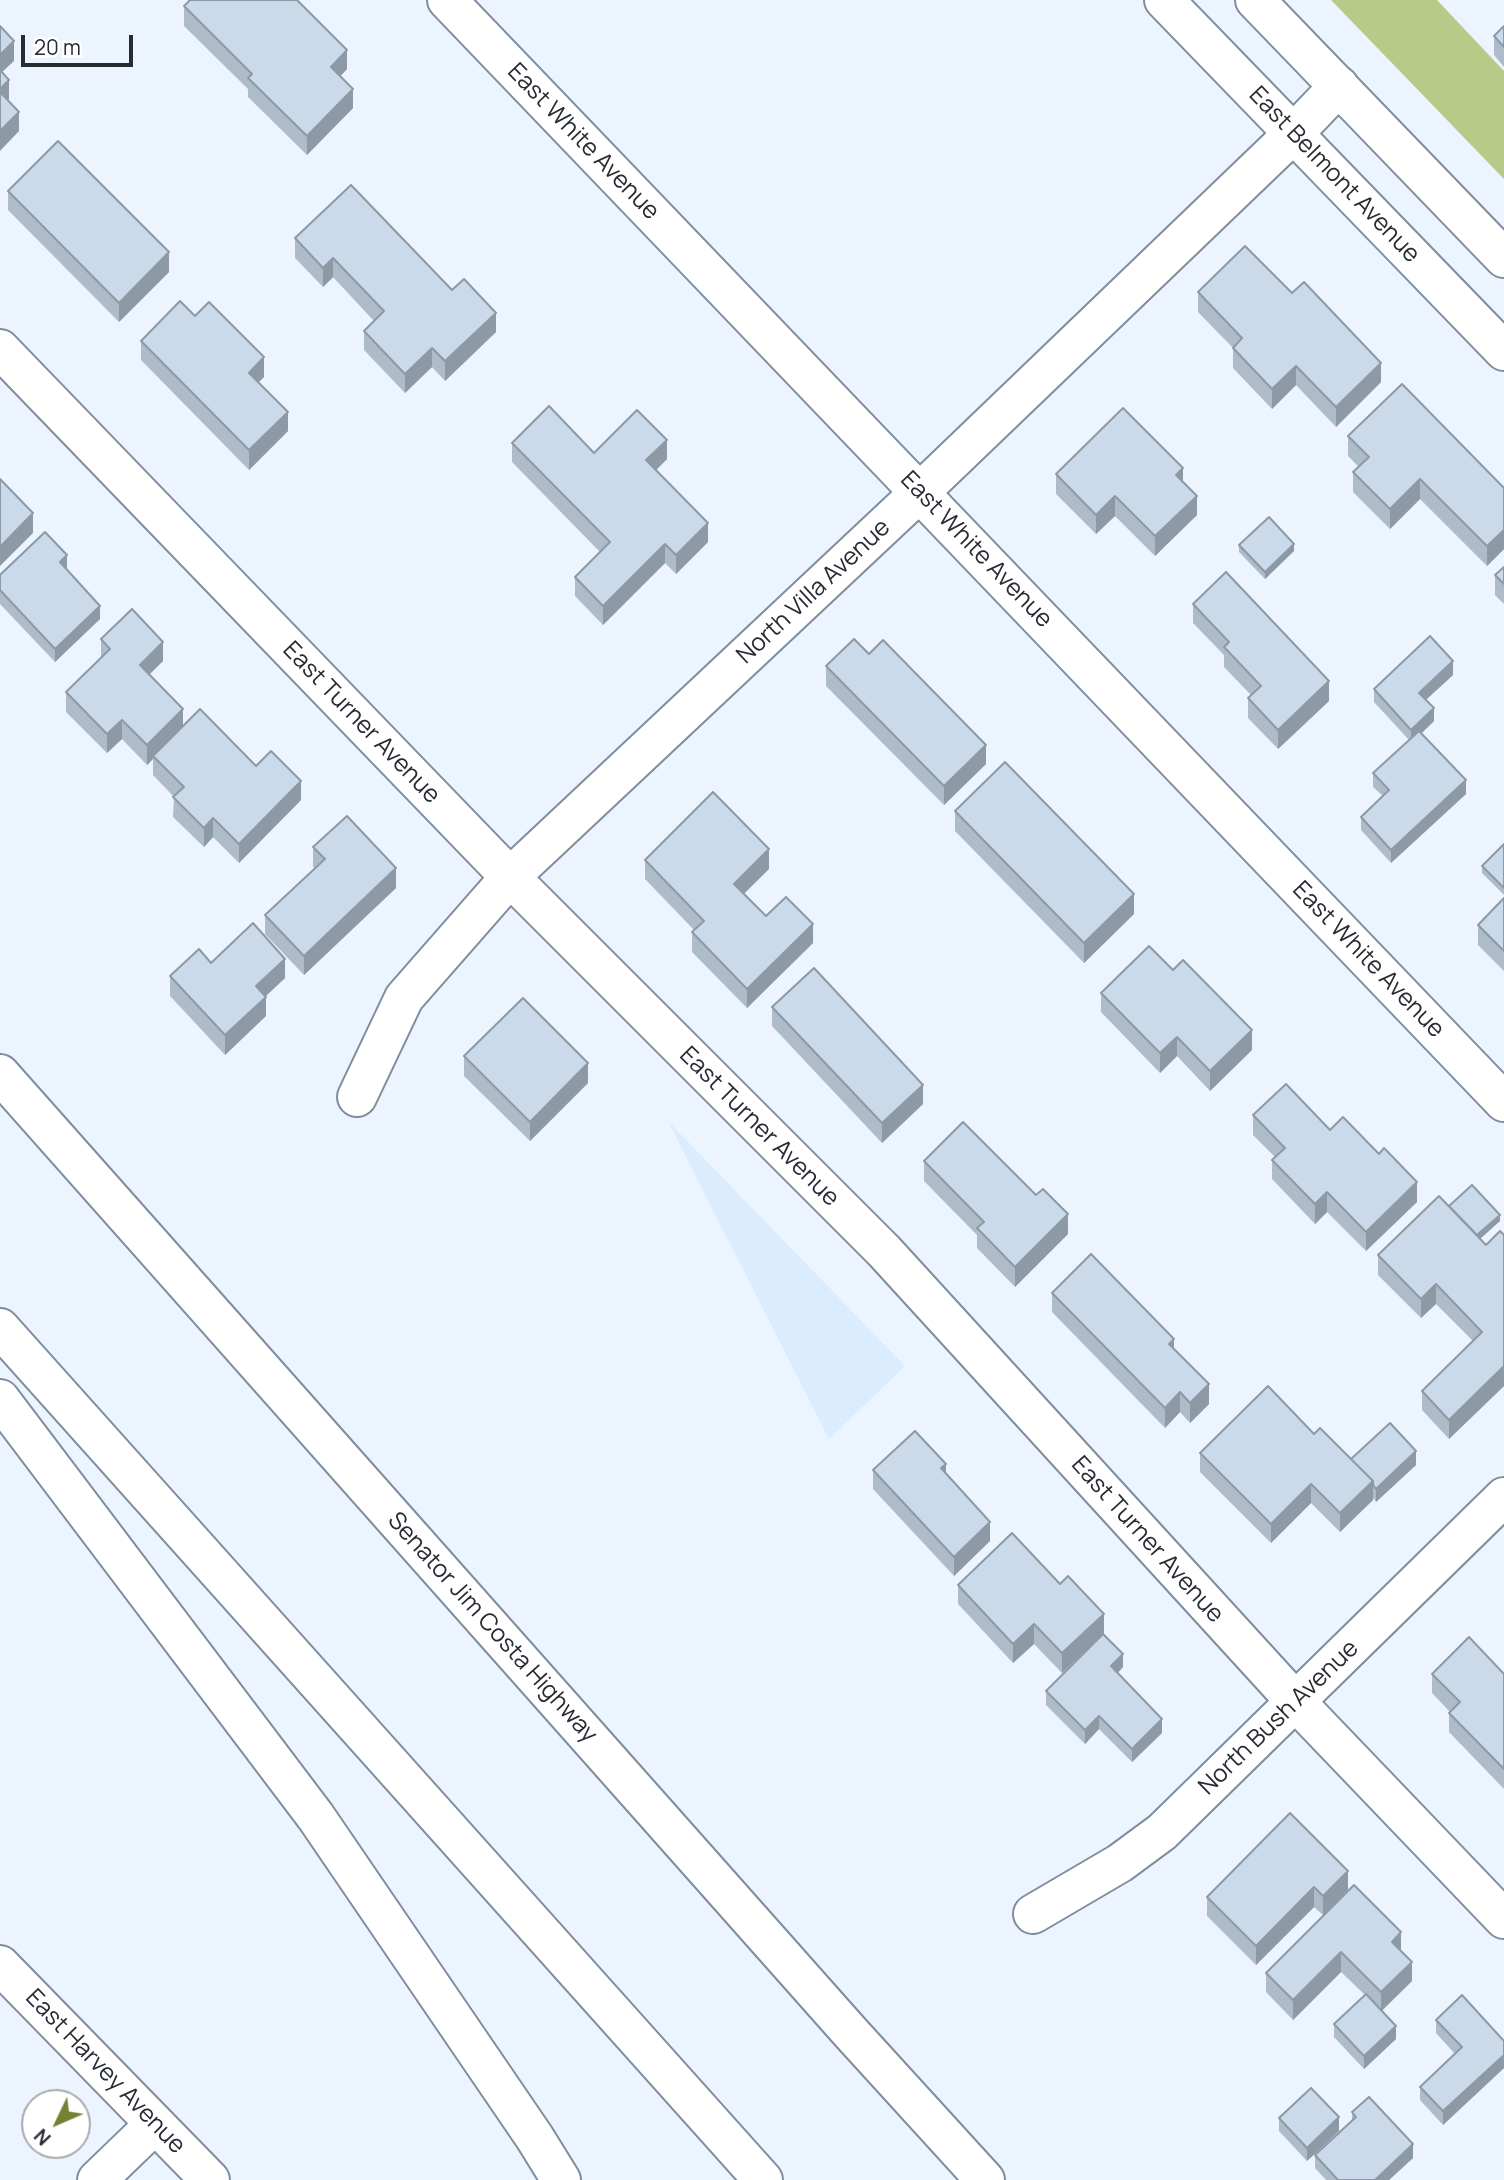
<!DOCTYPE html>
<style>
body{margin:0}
#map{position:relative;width:1504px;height:2180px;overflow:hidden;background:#ecf5ff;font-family:Manrope,sans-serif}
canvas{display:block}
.north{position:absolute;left:21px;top:2089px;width:70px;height:70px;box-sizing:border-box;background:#fff;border:2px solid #a9abad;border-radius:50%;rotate:226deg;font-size:19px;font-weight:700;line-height:28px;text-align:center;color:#272c33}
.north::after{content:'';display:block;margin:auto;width:24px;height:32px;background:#738332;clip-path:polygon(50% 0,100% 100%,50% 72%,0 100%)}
.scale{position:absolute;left:21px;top:35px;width:112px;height:32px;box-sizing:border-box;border:4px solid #272c33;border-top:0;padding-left:9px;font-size:21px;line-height:24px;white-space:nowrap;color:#272c33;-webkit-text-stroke:5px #fff;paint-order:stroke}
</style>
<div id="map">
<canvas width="1504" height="2180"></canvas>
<div class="north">N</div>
<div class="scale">20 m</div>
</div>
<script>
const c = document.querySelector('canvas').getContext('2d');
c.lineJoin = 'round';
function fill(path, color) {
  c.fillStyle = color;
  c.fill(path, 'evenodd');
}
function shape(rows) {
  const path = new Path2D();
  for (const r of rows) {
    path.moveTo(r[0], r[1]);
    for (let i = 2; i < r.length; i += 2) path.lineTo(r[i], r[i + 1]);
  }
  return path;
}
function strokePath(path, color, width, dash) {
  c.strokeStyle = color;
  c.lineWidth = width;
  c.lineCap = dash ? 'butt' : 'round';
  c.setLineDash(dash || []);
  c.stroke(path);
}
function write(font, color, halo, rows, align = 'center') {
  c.font = font + ' Manrope,sans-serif';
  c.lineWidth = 5;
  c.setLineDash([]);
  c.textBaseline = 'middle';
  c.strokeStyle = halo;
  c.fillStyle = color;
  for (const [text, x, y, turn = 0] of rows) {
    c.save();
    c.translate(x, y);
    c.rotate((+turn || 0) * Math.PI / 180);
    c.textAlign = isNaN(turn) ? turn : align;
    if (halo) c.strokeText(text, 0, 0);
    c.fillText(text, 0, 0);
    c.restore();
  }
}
fill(shape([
 [668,1121,905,1366,829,1439,729,1242]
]), '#dbecfe');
fill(shape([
 [1331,0,1437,0,1504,71,1504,179]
]), '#b9c987');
const minor = shape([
 [447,0,1504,1102],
 [0,349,510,877,884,1251,1296,1702,1504,1919],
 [357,1097,404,998,510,877,920,492,1294,133,1339,86],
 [1033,1914,1120,1863,1162,1832,1504,1497],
 [0,1965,210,2180],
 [97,2180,155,2124]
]);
const major = shape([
 [1164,0,1504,351],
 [1255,0,1504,258]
]);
const highway = shape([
 [0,1074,851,2033,985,2180],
 [0,1328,763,2180],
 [0,1399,316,1817,535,2138,561,2180]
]);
strokePath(minor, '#7f8d9c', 42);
strokePath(major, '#7f8d9c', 42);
strokePath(highway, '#7f8d9c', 42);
strokePath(minor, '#fff', 38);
strokePath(major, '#fff', 38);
strokePath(highway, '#fff', 38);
fill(shape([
 [184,6,347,69,340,76,353,108,307,155,248,97,248,89,184,26],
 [1504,26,1504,67,1494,55,1494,36],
 [8,191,169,272,119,322,8,210],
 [295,238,452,290,496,332,445,381,432,367,405,393,364,350,364,331,374,321,333,277,323,287,295,258],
 [1198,292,1381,382,1336,427,1296,385,1272,409,1233,368,1233,348,1198,312],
 [195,316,264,377,258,382,288,431,249,470,141,360,141,341],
 [1348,436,1504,488,1504,549,1487,566,1420,499,1390,529,1353,492,1353,472,1359,467,1348,456],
 [512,443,594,453,667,459,656,470,708,542,676,574,665,563,603,625,575,596,575,577,600,552,512,462],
 [1056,474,1183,482,1197,515,1155,556,1115,516,1096,534,1056,494],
 [1239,545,1294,551,1265,579,1239,552],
 [1504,567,1504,604,1495,595,1495,575],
 [67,568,66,569,100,619,55,662,0,604,0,575],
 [1193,604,1329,701,1278,749,1248,718,1248,698,1251,695,1224,667,1224,655,1193,623],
 [101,639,163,661,149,674,183,726,256,766,301,800,239,863,213,837,204,847,173,817,174,797,153,775,153,759,147,765,122,739,107,753,66,712,66,692,101,657],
 [869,654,986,764,944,805,826,686,826,666],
 [1453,675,1426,700,1434,721,1421,734,1466,794,1391,863,1361,830,1361,817,1383,796,1373,787,1373,773,1409,740,1374,702,1374,689],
 [955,811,1134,914,1084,963,955,831],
 [1504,844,1504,895,1482,873,1482,866],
 [313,847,396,888,304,975,265,934,265,915,315,868,313,867],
 [645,860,769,869,744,894,766,916,813,943,747,1008,692,952,692,932,694,930,645,879],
 [1504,898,1504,971,1478,945,1478,925],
 [211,963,285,978,266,996,266,1016,225,1055,170,996,170,976],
 [1101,993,1252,1050,1210,1091,1177,1056,1160,1073,1101,1012],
 [772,1007,923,1104,882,1143,772,1026],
 [464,1056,588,1083,530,1141,464,1076],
 [1253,1115,1330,1130,1417,1202,1366,1251,1327,1212,1315,1224,1272,1179,1272,1160,1275,1157,1253,1135],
 [924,1161,1068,1234,1015,1287,977,1248,977,1235,924,1181],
 [1449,1206,1500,1221,1480,1239,1486,1245,1504,1235,1504,1386,1449,1439,1422,1410,1422,1391,1473,1341,1436,1304,1421,1318,1378,1275,1378,1255],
 [1052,1293,1174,1349,1209,1404,1190,1423,1180,1412,1165,1428,1052,1312],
 [1314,1434,1351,1459,1416,1465,1376,1502,1373,1498,1373,1500,1340,1532,1311,1503,1271,1543,1200,1472,1200,1453],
 [873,1470,946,1474,990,1541,954,1576,873,1489],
 [958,1585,1104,1633,1062,1673,1034,1644,1013,1663,958,1604],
 [1123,1667,1118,1673,1162,1733,1132,1762,1099,1729,1085,1744,1046,1705,1046,1691],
 [1432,1674,1504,1674,1504,1789,1449,1732,1449,1713,1450,1712,1432,1693],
 [1348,1871,1323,1915,1314,1907,1256,1965,1207,1916,1207,1897],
 [1354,1885,1401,1951,1412,1981,1382,2011,1396,2039,1364,2069,1334,2037,1334,2024,1365,1995,1341,1972,1293,2020,1266,1992,1266,1973],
 [1436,2020,1504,2041,1504,2068,1443,2125,1420,2100,1420,2087,1455,2054,1436,2033],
 [1352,2112,1413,2158,1389,2180,1326,2180,1315,2168,1315,2155,1352,2120],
 [1279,2118,1339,2131,1307,2161,1279,2131]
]), '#aebbc9');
fill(shape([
 [14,41,14,61,0,74,0,55],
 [347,50,347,69,331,86,331,67],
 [9,80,9,99,0,108,0,89],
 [353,89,353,108,307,155,307,136],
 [19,112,19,131,0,151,0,131],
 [169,252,169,272,119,322,119,303],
 [333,258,333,277,323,287,323,268],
 [496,313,496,332,445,381,445,361],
 [432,348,432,367,405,393,405,374],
 [264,357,264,377,249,392,249,373],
 [1381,363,1381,382,1336,427,1336,407],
 [1296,366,1296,385,1272,409,1272,389],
 [288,412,288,431,249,470,249,450],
 [667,440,667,459,646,480,646,460],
 [1183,468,1183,488,1176,475],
 [1420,479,1420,499,1390,529,1390,509],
 [1115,496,1115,516,1096,534,1096,515],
 [1197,496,1197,515,1155,556,1155,536],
 [33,513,33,533,0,566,0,547],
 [708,523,708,542,676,574,676,555],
 [1504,530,1504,549,1487,566,1487,546],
 [665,544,665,563,603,625,603,606],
 [1294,544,1294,551,1265,579,1265,572],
 [67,555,67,568,60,576,60,562],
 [100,606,100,619,55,662,55,649],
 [163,642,163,661,140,684,140,665],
 [1453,661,1453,675,1419,706,1419,693],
 [1329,681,1329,701,1278,749,1278,730],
 [1434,708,1434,721,1411,743,1411,730],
 [183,709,183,729,153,756,153,759,147,765,147,745],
 [122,720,122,739,107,753,107,734],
 [986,745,986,764,944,805,944,786],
 [1466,780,1466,794,1391,863,1391,850],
 [301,781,301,800,239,863,239,844],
 [213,818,213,837,204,847,204,828],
 [769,849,769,869,734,903,734,884],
 [396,868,396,888,304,975,304,956],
 [1134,894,1134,914,1084,963,1084,943],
 [813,924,813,943,747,1008,747,989],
 [285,959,285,978,256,1005,256,986],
 [266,997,266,1016,225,1055,225,1035],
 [1252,1030,1252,1050,1210,1091,1210,1071],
 [1177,1037,1177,1056,1160,1073,1160,1053],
 [588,1063,588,1083,530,1141,530,1122],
 [923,1085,923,1104,882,1143,882,1123],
 [1417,1182,1417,1202,1366,1251,1366,1232],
 [1327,1192,1327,1212,1315,1224,1315,1204],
 [1068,1214,1068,1234,1015,1287,1015,1267],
 [1500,1215,1500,1221,1472,1246,1472,1240],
 [1436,1284,1436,1304,1421,1318,1421,1299],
 [1174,1339,1174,1359,1169,1344],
 [1504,1366,1504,1386,1449,1439,1449,1420],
 [1209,1384,1209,1404,1190,1423,1190,1403],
 [1180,1392,1180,1412,1165,1428,1165,1408],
 [1416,1451,1416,1465,1376,1502,1376,1489],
 [946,1464,946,1483,941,1468],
 [1373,1481,1373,1500,1340,1532,1340,1513],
 [1311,1484,1311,1503,1271,1543,1271,1524],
 [990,1522,990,1541,954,1576,954,1557],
 [1104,1614,1104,1633,1062,1673,1062,1653],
 [1034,1624,1034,1644,1013,1663,1013,1644],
 [1123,1654,1123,1667,1111,1679,1111,1666],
 [1099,1716,1099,1729,1085,1744,1085,1730],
 [1162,1719,1162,1733,1132,1762,1132,1749],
 [1348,1871,1348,1890,1323,1915,1323,1896],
 [1314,1887,1314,1907,1256,1965,1256,1946],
 [1401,1932,1401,1952,1392,1942],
 [1341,1952,1341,1972,1293,2020,1293,2000],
 [1412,1962,1412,1981,1381,2011,1381,1992],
 [1396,2026,1396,2039,1364,2069,1364,2056],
 [1504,2055,1504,2068,1443,2125,1443,2111],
 [1339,2117,1339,2131,1307,2161,1307,2148],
 [1413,2144,1413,2158,1389,2180,1375,2180]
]), '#8d99a4');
const building = shape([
 [190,0,297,0,347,50,331,67,353,89,307,136,248,78,252,74,184,6,190,0],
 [0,26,14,41,0,55,0,26],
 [1504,26,1504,47,1494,36,1504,26],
 [0,70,9,80,0,89,0,70],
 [0,92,19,112,0,131,0,92],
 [58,141,169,252,119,303,8,191,58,141],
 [351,185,452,290,464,279,496,313,445,361,432,348,405,374,364,331,384,311,333,258,323,268,295,238,351,185],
 [1245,246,1292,293,1304,282,1381,363,1336,407,1296,366,1272,389,1233,348,1242,338,1198,292,1245,246],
 [180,301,195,316,209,302,264,357,249,373,288,412,249,450,141,341,180,301],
 [1402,384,1504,488,1504,530,1487,546,1420,479,1390,509,1353,472,1369,457,1348,436,1402,384],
 [549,406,594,453,637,410,667,440,646,460,708,523,676,555,665,544,603,606,575,577,610,542,512,443,549,406],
 [1123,408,1183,468,1176,475,1197,496,1155,536,1115,496,1096,515,1056,474,1123,408],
 [0,479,33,513,0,547,0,479],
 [1269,517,1294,544,1265,572,1239,545,1269,517],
 [45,532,67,555,60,562,100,606,55,649,0,590,0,575,45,532],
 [1504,567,1504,584,1495,575,1504,567],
 [1226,572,1329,681,1278,730,1248,698,1261,686,1224,647,1229,642,1193,604,1226,572],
 [132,609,163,642,140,665,183,709,147,745,122,720,107,734,66,692,110,649,101,639,132,609],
 [1430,636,1453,661,1419,693,1434,708,1411,730,1374,689,1430,636],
 [854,639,869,654,883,640,986,745,944,786,826,666,854,639],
 [200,709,256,766,271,751,301,781,239,844,213,818,204,828,173,797,184,787,153,756,200,709],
 [1419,731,1466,780,1391,850,1361,817,1389,790,1373,773,1419,731],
 [1005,762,1134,894,1084,943,955,811,1005,762],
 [713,792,769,849,734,884,766,916,786,897,813,924,747,989,692,932,704,921,645,860,713,792],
 [347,816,396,868,304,956,265,915,325,859,313,847,347,816],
 [1504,844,1504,888,1482,866,1504,844],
 [1504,898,1504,951,1478,925,1504,898],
 [253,923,285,959,256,986,266,997,225,1035,170,976,199,949,211,963,253,923],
 [1149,946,1173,970,1183,960,1252,1030,1210,1071,1177,1037,1160,1053,1101,993,1149,946],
 [814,968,923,1085,882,1123,772,1007,814,968],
 [523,998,588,1063,530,1122,464,1056,523,998],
 [1286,1084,1330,1130,1343,1117,1379,1154,1384,1148,1417,1182,1366,1232,1327,1192,1315,1204,1272,1160,1285,1148,1253,1115,1286,1084],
 [963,1122,1036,1195,1043,1189,1068,1214,1015,1267,977,1228,984,1222,924,1161,963,1122],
 [1472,1185,1500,1215,1477,1235,1449,1206,1472,1185],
 [1439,1196,1486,1245,1500,1231,1504,1235,1504,1366,1449,1420,1422,1391,1482,1332,1436,1284,1421,1299,1378,1255,1439,1196],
 [1091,1254,1174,1339,1169,1344,1209,1384,1190,1403,1180,1392,1165,1408,1052,1293,1091,1254],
 [1268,1386,1314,1434,1320,1428,1373,1481,1340,1513,1311,1484,1271,1524,1200,1453,1268,1386],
 [1390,1423,1416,1451,1376,1489,1373,1485,1373,1481,1351,1459,1390,1423],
 [915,1431,946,1464,941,1468,990,1522,954,1557,873,1470,915,1431],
 [1012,1533,1060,1584,1068,1576,1104,1614,1062,1653,1034,1624,1013,1644,958,1585,1012,1533],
 [1103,1634,1123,1654,1111,1666,1162,1719,1132,1749,1099,1716,1085,1730,1046,1691,1103,1634],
 [1469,1637,1504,1674,1504,1769,1449,1713,1460,1702,1432,1674,1469,1637],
 [1290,1813,1348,1871,1323,1896,1314,1887,1256,1946,1207,1897,1290,1813],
 [1354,1885,1401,1932,1392,1942,1412,1962,1381,1992,1341,1952,1293,2000,1266,1973,1354,1885],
 [1366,1994,1396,2026,1364,2056,1334,2024,1366,1994],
 [1462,1995,1504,2041,1504,2055,1443,2111,1420,2087,1462,2047,1436,2020,1462,1995],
 [1311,2088,1339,2117,1307,2148,1279,2118,1311,2088],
 [1369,2097,1413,2144,1375,2180,1338,2180,1315,2155,1356,2117,1352,2112,1369,2097]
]);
fill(building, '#cadaea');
strokePath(building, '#8d99a4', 2);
write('24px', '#272c33', '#fff', [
 ["East White Avenue",583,142,46],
 ["East Belmont Avenue",1334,175,46],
 ["East White Avenue",976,550,46],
 ["North Villa Avenue",814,592,-43],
 ["East Turner Avenue",361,723,46],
 ["East White Avenue",1368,960,46],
 ["East Turner Avenue",759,1127,45],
 ["East Turner Avenue",1147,1540,48],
 ["Senator Jim Costa Highway",492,1628,48],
 ["North Bush Avenue",1279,1718,-44],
 ["East Harvey Avenue",105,2072,46]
]);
</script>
